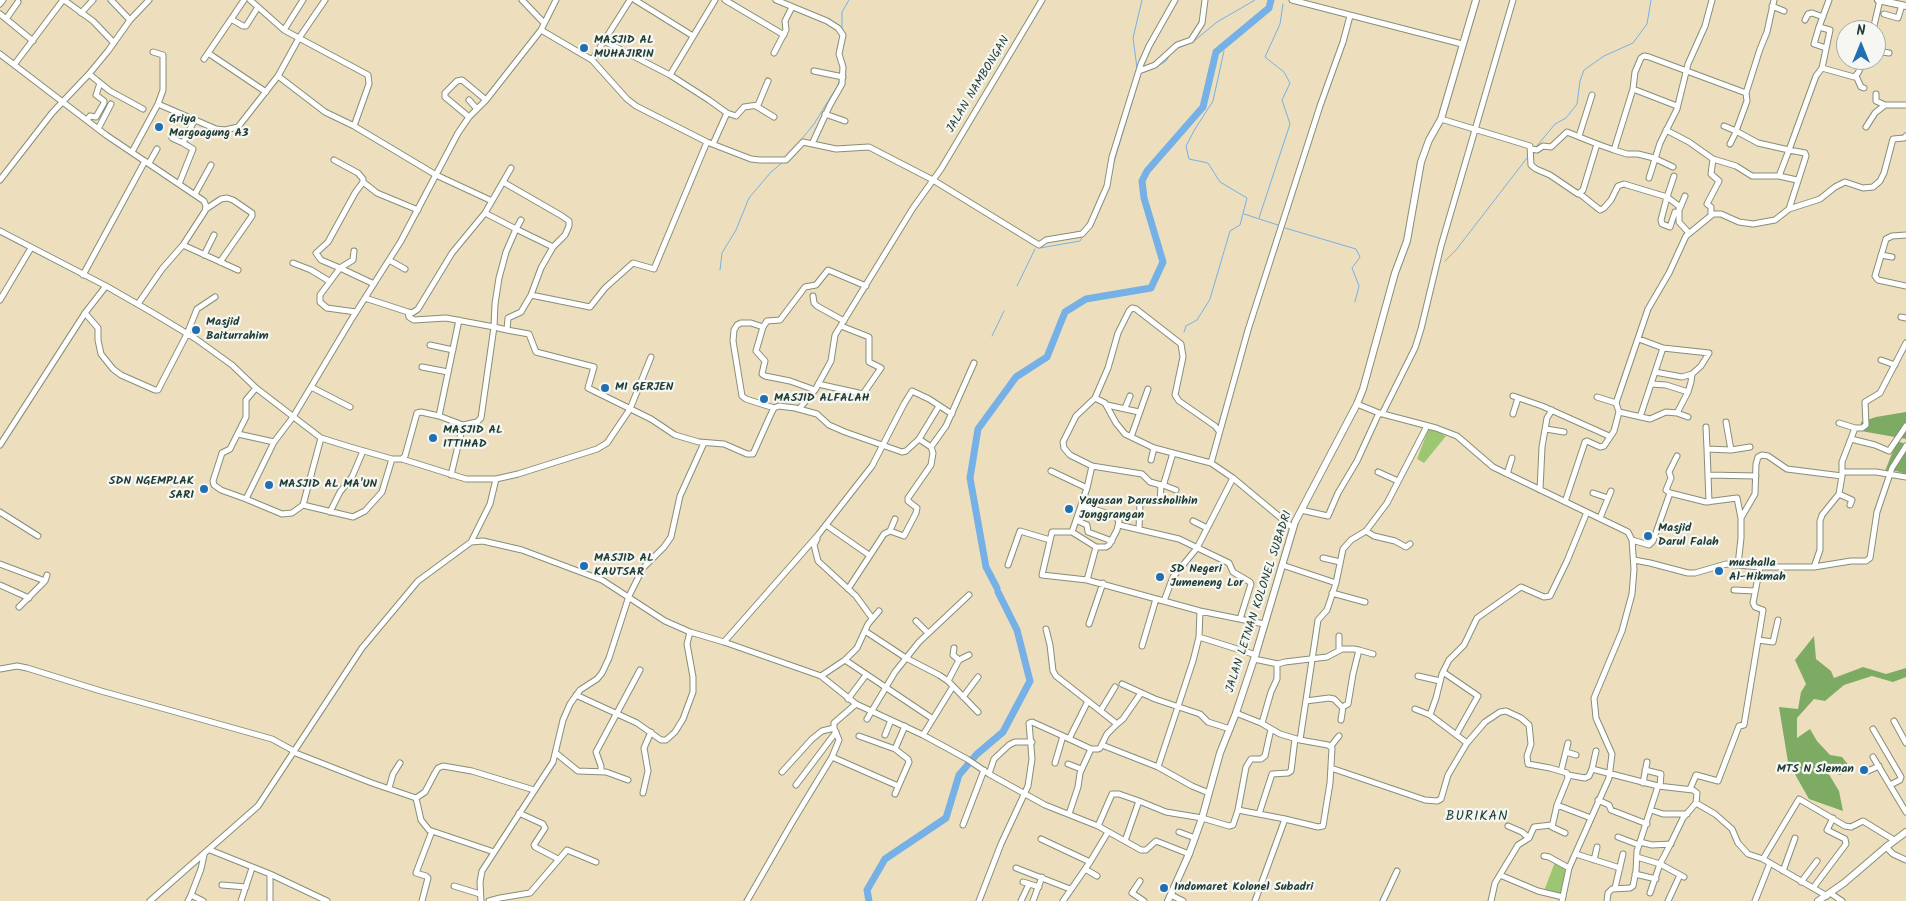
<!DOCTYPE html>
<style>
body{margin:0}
#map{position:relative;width:1906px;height:901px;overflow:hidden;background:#eddfbd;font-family:Kalam,sans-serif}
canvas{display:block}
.north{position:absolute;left:1836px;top:20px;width:50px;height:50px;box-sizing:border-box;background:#f6f6f2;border:1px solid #a0aca6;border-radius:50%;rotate:0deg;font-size:14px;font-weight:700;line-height:20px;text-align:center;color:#1f3d34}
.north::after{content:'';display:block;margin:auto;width:18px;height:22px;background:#1f6fb2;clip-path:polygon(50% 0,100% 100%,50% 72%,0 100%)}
</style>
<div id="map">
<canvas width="1906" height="901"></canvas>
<div class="north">N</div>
</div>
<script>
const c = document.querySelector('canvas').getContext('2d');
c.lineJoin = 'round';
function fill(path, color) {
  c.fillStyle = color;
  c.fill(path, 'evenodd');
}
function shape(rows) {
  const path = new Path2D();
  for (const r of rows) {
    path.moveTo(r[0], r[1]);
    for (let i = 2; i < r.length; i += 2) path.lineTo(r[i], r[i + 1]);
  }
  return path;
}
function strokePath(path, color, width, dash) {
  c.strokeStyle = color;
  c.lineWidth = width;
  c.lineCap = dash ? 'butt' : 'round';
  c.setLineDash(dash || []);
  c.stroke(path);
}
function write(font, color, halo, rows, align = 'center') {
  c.font = font + ' Kalam,sans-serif';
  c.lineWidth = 4.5;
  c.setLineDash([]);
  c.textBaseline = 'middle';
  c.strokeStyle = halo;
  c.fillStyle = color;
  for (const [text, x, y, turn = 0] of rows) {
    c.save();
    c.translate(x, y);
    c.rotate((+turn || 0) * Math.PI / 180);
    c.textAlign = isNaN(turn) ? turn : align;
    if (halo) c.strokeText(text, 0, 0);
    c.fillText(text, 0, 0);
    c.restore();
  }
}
fill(shape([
 [1429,428,1446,436,1424,463,1417,459],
 [1555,862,1566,867,1560,895,1544,891]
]), '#9dc672');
fill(shape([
 [1906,412,1906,439,1861,431,1861,422,1876,417],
 [1897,441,1906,444,1906,474,1896,471,1885,471],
 [1814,636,1816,659,1831,671,1834,678,1863,667,1886,674,1906,668,1906,677,1893,682,1872,676,1844,685,1825,701,1814,699,1797,718,1797,738,1810,729,1817,741,1830,755,1842,757,1851,768,1840,775,1827,771,1839,791,1843,811,1809,799,1788,762,1779,707,1798,709,1801,692,1806,684,1795,660]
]), '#7eab64');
strokePath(shape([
 [842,30,842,12,849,0],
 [1194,41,1217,22,1255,0],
 [1178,48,1190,43],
 [1158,66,1166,61,1171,53],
 [1137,68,1133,38,1142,0],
 [795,147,814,124,838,85,840,78],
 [1536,147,1555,124,1566,118,1577,104,1580,81,1584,70,1604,56,1633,43,1647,24,1651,0],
 [1113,165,1141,73,1155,68],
 [1244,214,1281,226],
 [1259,218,1290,124,1282,100,1290,83,1284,72,1265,57,1280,24,1283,4],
 [1285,228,1356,249,1360,257,1352,268,1359,286,1355,302],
 [1040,248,1080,241,1083,236],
 [1445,261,1456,250,1527,158],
 [720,270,722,253,736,230,749,198,771,172,783,162],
 [1017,286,1035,249],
 [1184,332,1186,326,1197,320,1210,299,1230,231,1240,225,1247,198,1220,182,1208,163,1189,159,1186,146,1195,129,1213,101,1224,51],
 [992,336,1004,311],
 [1218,426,1225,403]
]), '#75b1e6', 1);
strokePath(shape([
 [997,588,986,567,970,478,978,429,1016,377,1047,357,1065,312,1086,299,1151,288,1163,262,1144,198,1142,181,1147,171,1203,107,1216,52,1269,8,1271,0],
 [869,901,867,890,885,859,946,818,959,775,977,754,1003,732,1030,681,1017,630,998,592]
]), '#75b1e6', 7);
const minor = shape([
 [64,0,93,21,114,43],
 [111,0,130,20],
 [250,0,284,30,368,75,369,84,354,126,436,175,492,201],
 [522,0,544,23],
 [635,0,693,36],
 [725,0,784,35],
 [776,0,827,21,838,28,843,35,839,54,843,67,842,84,830,105,812,144],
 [1292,0,1462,44],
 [1829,0,1819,27,1830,30,1822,68,1854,77,1858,73,1864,60],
 [0,4,3,0],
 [1772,6,1784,11],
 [81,13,93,0],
 [0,14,33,41],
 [1884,14,1898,18,1902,5],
 [6,19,18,2],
 [231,19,243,26,246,26,258,7],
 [1805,20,1808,14,1812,13,1823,17],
 [1819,27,1814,44,1826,48],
 [284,30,303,0],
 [541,30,592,60,627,99,636,106,707,142,751,159,760,160,786,160,803,142,836,149,869,147,933,180,1039,245,1046,240,1082,234,1090,225,1107,186,1112,157,1141,64,1149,46,1175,0],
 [1873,30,1880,0],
 [604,41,630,0],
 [1876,51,1889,53],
 [208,53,266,92],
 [774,53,786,30,785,21,792,7],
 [0,54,106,135,204,201,206,206,205,211,183,245,162,269,138,304],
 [204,59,244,0],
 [592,60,604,41,670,75,709,100,727,113,713,144],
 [14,65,63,0],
 [814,71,843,77],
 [1139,71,1155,65,1177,45,1191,40,1202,23,1205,0],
 [89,74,110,91,143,109],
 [670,75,715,0],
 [278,76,325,112,354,126],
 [1856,76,1861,87,1864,88],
 [1633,89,1677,106],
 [1876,94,1876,101,1885,105],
 [469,100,477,109],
 [158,104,216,129,225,130,238,127,278,76,299,38,325,0],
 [756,106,774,117],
 [727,113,736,116,744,107,758,105,768,81],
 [825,114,845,121],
 [469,117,445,97,445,93,457,81,462,80,486,100],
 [1441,119,1530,146,1531,165,1536,169,1550,175,1578,194,1583,190,1597,144,1614,150],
 [87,120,90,116,96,117,104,103,104,101,96,95,100,83],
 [1724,126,1736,131],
 [1866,127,1875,113,1885,105,1906,105],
 [98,129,111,104],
 [1666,130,1689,142,1713,159,1711,174,1719,181,1707,204,1711,207,1711,215],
 [1579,136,1592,95],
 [172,138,183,143],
 [1730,144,1736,132],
 [1532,149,1537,150,1543,146,1551,147,1567,132,1597,144],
 [132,152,158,104,163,90,163,55,153,52],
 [1713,159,1736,166,1752,176,1779,176,1789,150,1758,143,1736,131,1747,101,1746,93],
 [334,160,358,173,363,179,363,182],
 [149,163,157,149],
 [1673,167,1654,158,1638,154,1627,154,1614,150,1633,89,1635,72,1641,58,1644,56,1649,57,1746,93,1760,49,1767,32,1774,0],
 [1674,176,1667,197,1679,206,1679,222,1689,233],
 [1779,176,1797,180],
 [1649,178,1660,143,1677,109,1688,64,1705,26,1712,0],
 [0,180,52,113,89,74,108,51,130,20,149,0],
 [503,182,562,216,569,221,569,226,565,235,553,247],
 [179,184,193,149,183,143,194,121],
 [195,194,211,165],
 [1580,194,1600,210,1604,208,1611,200,1618,186,1624,184,1667,197,1661,220,1662,224,1670,227,1675,212],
 [1680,208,1685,196],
 [206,209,221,199,227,198,233,200,252,213,252,216,220,262],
 [1789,209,1820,199,1835,187,1845,182,1863,188,1873,187,1880,181,1884,173,1893,139,1904,138,1906,136],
 [485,213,516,229,521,220],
 [0,231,106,286,153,313,196,339,232,365,256,388,321,438,350,447,392,459,402,459,466,479,496,479,518,474,597,449,607,443,630,409,651,357],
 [1906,235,1892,236,1886,239,1875,276,1878,280,1906,286],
 [183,245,238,270],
 [354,251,353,260,340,268,374,284],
 [204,255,214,235],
 [1881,255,1892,257],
 [389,260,405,269],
 [293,263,311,270,329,281],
 [83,275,145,161],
 [531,295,590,307,605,288,633,263,654,269,707,142],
 [813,296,814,303,817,306,844,321],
 [365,298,408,312,409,317,414,320,446,318,494,327,495,304,499,278,506,252,516,229,553,247,541,268,531,295,521,312,508,318,507,330,529,334,536,352,594,367,588,388,651,419,675,435,699,442,724,444,747,454,753,454,770,416,774,408,779,406,795,408,817,414,829,425,845,432,902,452,906,451,919,439,931,447,933,453,931,465,908,498,908,501,917,508,916,513,904,536,890,531,884,534,848,589],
 [0,300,31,248],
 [356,312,327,308,320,302,320,295,340,268,321,260,316,253,328,242,355,193,363,182,377,193,418,210],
 [408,312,412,313,418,309,452,253,485,213,511,168],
 [85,313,98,328,98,340,101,354,113,369,121,375,155,390,158,390,187,334,197,309,215,297],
 [1901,317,1906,318],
 [763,327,756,351,765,361,762,374,765,376,790,381,815,390],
 [430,345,453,350],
 [1663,348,1709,353,1701,366,1692,374],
 [1881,360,1895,365],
 [422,367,448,372],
 [818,384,863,394,881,368,869,362,869,337,841,326],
 [1651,384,1666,385,1688,392],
 [311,387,350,407],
 [1513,396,1542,406,1609,436],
 [1597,397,1616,403],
 [1095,398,1105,403,1116,423,1125,434,1154,448,1211,463,1233,478,1293,528],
 [1357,404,1379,413,1436,428,1457,436,1493,467,1628,532,1632,540,1634,569,1632,594,1622,631,1594,698,1596,718,1612,754,1609,778,1569,868,1562,901],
 [1107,405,1139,412],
 [774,408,746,399,742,396,733,341,734,330,737,325,741,323,751,323,763,327,767,321,780,320,805,287,816,285,828,270,866,286],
 [1125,408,1130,396],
 [799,409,815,390,831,361,835,335,913,208,941,169,1042,0],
 [1619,412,1650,419,1666,412,1677,413,1688,392,1691,382,1692,374,1682,377,1655,372,1663,348,1639,339],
 [1677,413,1688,417],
 [1382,414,1415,348,1421,329,1441,246,1513,0],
 [1513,414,1518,398],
 [439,416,459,320],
 [1640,417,1655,372],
 [1726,422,1731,450],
 [1839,423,1855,428],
 [463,425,477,422,481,418,494,327,507,330],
 [1706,427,1707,449],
 [1546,429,1564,432],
 [238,434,274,442],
 [1131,437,1148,389],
 [919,439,939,406],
 [1851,439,1875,445,1889,451,1906,426],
 [0,445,85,313,106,286],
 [931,447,946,426,974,363],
 [392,459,382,492,365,511,353,517,303,505,292,513,282,514,246,499,274,442,293,417,351,320,401,241,458,133,469,117,486,100,541,30,556,0],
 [402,459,405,456,417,413,421,412,439,416,463,425,451,475],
 [1151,460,1154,448],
 [1211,463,1248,330,1320,106,1343,42,1350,16],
 [1092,466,1070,455,1064,448,1063,442,1076,416,1095,398,1108,368,1118,333,1129,311,1132,308,1136,309,1181,344,1183,357,1175,395,1179,401,1215,426,1219,431],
 [1051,471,1087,488],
 [1378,472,1398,481],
 [1842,472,1876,472,1906,477],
 [1507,474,1512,458],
 [1709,475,1756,476],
 [1163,485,1176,490],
 [1540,490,1542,447,1547,418,1552,410],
 [1593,493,1608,498],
 [1670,493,1706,502,1737,498,1741,518],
 [1839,494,1852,500,1850,505],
 [246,499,221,490,214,485,213,481,222,453,230,449,246,417,246,400,256,388],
 [1160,502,1161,485],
 [1565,502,1585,442,1587,441,1600,447,1604,446,1614,431,1619,412,1616,403,1648,309,1669,273,1686,236,1713,214,1721,214,1739,222,1753,224,1775,220,1789,209,1806,156,1805,153,1789,150,1816,76,1822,68],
 [1709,502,1707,449,1731,450,1750,447],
 [303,505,321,438],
 [1081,505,1115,516,1119,521,1117,530,1109,545,1106,547,1096,547],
 [1301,510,1328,516,1338,493,1357,461,1379,413],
 [0,512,38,536],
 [330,512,340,492,352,477,363,451],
 [1587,512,1567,561,1550,596,1544,597,1521,587,1477,618,1464,645,1449,660,1442,674,1436,698,1430,715,1467,743,1485,722,1500,712,1506,711,1521,718,1529,725,1531,744,1527,756,1528,764,1550,768,1567,773,1568,778,1557,805,1591,818],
 [1600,518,1611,491],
 [1076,520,1087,525,1088,532,1112,541],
 [1193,521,1207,528],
 [826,525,869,555],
 [1119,525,1179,539,1229,563,1233,572,1250,582,1251,584,1240,619],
 [1139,529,1140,503],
 [890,531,895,519],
 [1366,531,1374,536,1395,541,1406,547,1410,544],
 [1072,532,1052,532,1042,575,1087,580,1200,611,1264,624],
 [817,539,814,545,818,561,856,596,872,618],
 [1632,540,1649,545,1653,541,1670,493,1666,490,1671,478,1669,472,1677,456],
 [471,542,490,504,496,479],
 [1323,558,1340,562],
 [1634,560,1650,563,1688,573,1695,573,1726,564,1760,567,1814,567,1820,550,1820,521,1822,515,1839,494,1842,476,1842,462,1855,428,1862,428,1866,425,1865,402,1880,393,1906,343],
 [0,564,45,581],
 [1008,565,1020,531,1050,540],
 [1282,565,1336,583],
 [1738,565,1741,538,1741,518,1755,494,1756,464,1758,457,1762,455,1768,456,1787,469,1842,476],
 [1814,567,1851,561,1866,561,1870,558,1877,512,1892,468,1906,446],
 [1087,580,1096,547,1072,532,1087,488,1092,466,1142,474,1150,482,1161,485,1164,483,1173,453],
 [0,585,29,598],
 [1734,590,1755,591],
 [1332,593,1365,602],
 [1164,601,1173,577,1197,548,1233,478],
 [19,607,45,581,47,575],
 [1200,611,1199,637,1193,661,1158,767,1192,786,1209,793],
 [916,621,928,633],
 [1089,624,1103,583],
 [1046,629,1050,645,1053,671,1056,676,1117,724,1107,734,1100,748,1098,749,1091,749,1080,773,1078,787,1069,814],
 [865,631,906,658,939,675,948,681,978,712],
 [1199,637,1256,655],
 [1758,640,1773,642,1778,620],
 [724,642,818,535,872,466,904,404,912,391,929,399,952,414],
 [1142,646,1156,599],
 [1339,650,1339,636],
 [1359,650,1373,654],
 [1254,659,1278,664,1285,662,1327,657,1342,649,1354,649,1359,650,1353,674,1348,704,1342,707,1334,699,1329,698,1306,701],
 [845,660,933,719],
 [959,660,969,655],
 [0,669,17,666,27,668,101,691,272,739,294,751],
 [1443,672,1478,696,1456,735],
 [821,676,845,660,857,648,868,624,879,611],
 [1418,676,1440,681],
 [948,681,959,660,953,655,954,648],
 [1122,684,1155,699,1200,714,1208,722,1230,729],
 [576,695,637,723,661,740,666,740,675,732,683,719,693,692,693,677,687,644,690,632],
 [963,697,978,677],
 [848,699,866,675],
 [1415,709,1430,715],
 [1101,710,1115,687],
 [1236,713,1261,723,1280,734,1300,740,1318,620,1327,610,1336,583,1343,549,1351,540,1366,531,1387,503,1427,426],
 [867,719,895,672,919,642,969,595],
 [1341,720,1343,707],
 [1894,721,1906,743],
 [1262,723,1271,692,1277,679,1277,664],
 [1117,724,1123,719,1141,693],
 [1873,729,1901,777,1900,780,1890,785],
 [885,735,891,720],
 [923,735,952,688],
 [859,736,895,749],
 [1069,739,1088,701],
 [1102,745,1158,767],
 [1331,746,1339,736],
 [293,752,372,783,416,798,425,792,435,773,438,768,443,766,472,771,534,790],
 [1566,752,1576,755],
 [557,754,578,771,606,772,628,780],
 [832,757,898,786],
 [1873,757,1906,812],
 [1055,763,1063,736,1091,749],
 [1068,764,1081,769],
 [1331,768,1425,800,1437,801,1441,799,1448,775,1467,743],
 [1592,769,1596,751],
 [1645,770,1661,774,1660,786],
 [601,771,601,766,596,752,640,670],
 [1561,771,1568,743],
 [1868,771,1879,766],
 [782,772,812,739,822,731,834,728],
 [989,774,994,759,1009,745,1015,742,1032,742],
 [1568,775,1585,778,1589,776,1592,769,1658,786],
 [1643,783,1647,762],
 [796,785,836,732],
 [389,788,393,774,400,763],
 [1690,789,1696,775,1718,781,1739,726,1744,725,1763,610,1755,607,1753,603,1760,567],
 [643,793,648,771,644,748,651,732],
 [895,794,909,762,908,759,895,749,905,726],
 [416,798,421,820,429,830,494,852],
 [1598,800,1609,805,1611,810,1647,824],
 [1696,803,1715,814,1732,829,1738,843,1748,854,1763,859,1827,896],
 [1557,805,1552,827,1565,833],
 [1238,810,1246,767,1251,759,1261,759,1265,756,1271,729],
 [1651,810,1663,814,1687,814],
 [519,813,543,824,545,828,534,845,535,847,558,859],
 [1259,814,1272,774,1288,773,1291,771,1295,739],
 [963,825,984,770],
 [1098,826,1112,794,1119,794,1139,801],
 [1508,826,1522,832,1529,838],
 [1179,832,1195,838],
 [1618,837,1639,845],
 [1041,839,1090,862],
 [1125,841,1139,801,1166,812,1202,818,1229,826,1233,825,1238,810,1285,819,1318,827,1323,826,1330,783,1332,748,1328,745,1300,740],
 [1640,842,1652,845,1671,844],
 [1886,847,1893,854,1906,860],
 [210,850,270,874,327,901],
 [1576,854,1620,868],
 [1544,856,1549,857,1569,868],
 [1637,857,1660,864,1684,877],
 [1763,859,1799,799,1845,826,1851,827,1863,821,1894,840],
 [1594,860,1597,847],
 [1016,868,1070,889],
 [1085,869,1097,876],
 [1783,871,1795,838],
 [1635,874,1656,879],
 [1500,875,1538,891,1563,897],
 [1140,881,1132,893,1144,901],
 [1023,882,1039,887],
 [1801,882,1817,861],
 [222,885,246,887],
 [454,886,480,894],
 [1615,888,1623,854],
 [1813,888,1846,844,1845,839,1827,830,1833,818],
 [1830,893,1842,901],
 [191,895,201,869,204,855],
 [1171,895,1183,901],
 [150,901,258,806,362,648,418,581,471,542,483,541,522,550,602,580,665,621,690,632,724,642,821,676,856,704,923,735,967,759,989,774,1045,805,1098,826,1141,850,1146,850,1156,841,1189,854],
 [188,901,191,895,203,901],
 [241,901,252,868],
 [270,901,270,874],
 [422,901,428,878,426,876,416,873,432,831],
 [481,901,480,882,482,871,553,762,563,720,570,704,580,690,597,679,602,673,609,658,629,596,643,568,664,547,671,537,680,496,704,443],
 [489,901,500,898,530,893,567,850,596,862],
 [747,901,793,821,832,757,839,740,834,728,834,723,856,704],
 [979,901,1001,844,1028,786,1032,759,1029,723,1032,722,1063,736],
 [1021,901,1029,884],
 [1033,901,1042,877],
 [1063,901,1090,862,1108,832],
 [1255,901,1285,819],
 [1383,901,1397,871],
 [1491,901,1495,883,1518,845,1529,838,1534,827,1551,825],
 [1607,901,1608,893,1612,889,1630,888,1633,886,1636,871,1637,851,1658,786,1693,790,1697,793,1696,803,1683,818,1671,843,1660,864,1650,893],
 [1668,901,1680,875],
 [1755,901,1770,863]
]);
const major = shape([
 [1878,0,1906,6],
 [1168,901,1189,854,1202,818,1220,753,1236,713,1256,653,1295,522,1357,404,1363,389,1395,273,1407,241,1421,162,1429,140,1441,119,1476,0],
 [1818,901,1844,883,1886,847,1906,832]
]);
strokePath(minor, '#868e78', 7);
strokePath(major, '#868e78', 8);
strokePath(minor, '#fff', 5);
strokePath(major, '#fff', 6);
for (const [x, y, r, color] of [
 [584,48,5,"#1f6fb2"],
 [159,127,5,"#1f6fb2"],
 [196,330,5,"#1f6fb2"],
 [605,388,5,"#1f6fb2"],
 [764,399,5,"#1f6fb2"],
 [433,438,5,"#1f6fb2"],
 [269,485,5,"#1f6fb2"],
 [204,489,5,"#1f6fb2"],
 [1069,509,5,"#1f6fb2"],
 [1648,536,5,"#1f6fb2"],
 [584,566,5,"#1f6fb2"],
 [1719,571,5,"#1f6fb2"],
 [1160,577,5,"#1f6fb2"],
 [1864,770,5,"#1f6fb2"],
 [1164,888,5,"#1f6fb2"]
]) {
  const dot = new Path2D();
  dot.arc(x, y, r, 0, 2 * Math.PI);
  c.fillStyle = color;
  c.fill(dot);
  strokePath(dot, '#f6f6f2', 2);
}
write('bold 12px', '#1f3d34', '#f6f6f2', [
 ["MASJID AL",594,41],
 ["MUHAJIRIN",594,55],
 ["Griya",169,120],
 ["Margoagung A3",169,134],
 ["Masjid",206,323],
 ["Baiturrahim",206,337],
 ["MI GERJEN",615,388],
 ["MASJID ALFALAH",774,399],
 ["MASJID AL",443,431],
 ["ITTIHAD",443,445],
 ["SDN NGEMPLAK",194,482,"right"],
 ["SARI",194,496,"right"],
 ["MASJID AL MA'UN",279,485],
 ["Yayasan Darussholihin",1079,502],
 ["Jonggrangan",1079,516],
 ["Masjid",1658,529],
 ["Darul Falah",1658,543],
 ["MASJID AL",594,559],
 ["KAUTSAR",594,573],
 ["mushalla",1729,564],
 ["Al-Hikmah",1729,578],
 ["SD Negeri",1170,570],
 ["Jumeneng Lor",1170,584],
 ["MTS N Sleman",1854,770,"right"],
 ["Indomaret Kolonel Subadri",1174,888]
], 'left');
write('12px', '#1f3d34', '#f6f6f2', [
 ["JALAN NAMBONGAN",979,85,-59],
 ["JALAN LETNAN KOLONEL SUBADRI",1260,602,-72]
]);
c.letterSpacing = '1px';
write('14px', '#1f3d34', '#f6f6f2', [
 ["BURIKAN",1477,818]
]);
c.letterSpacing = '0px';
</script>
